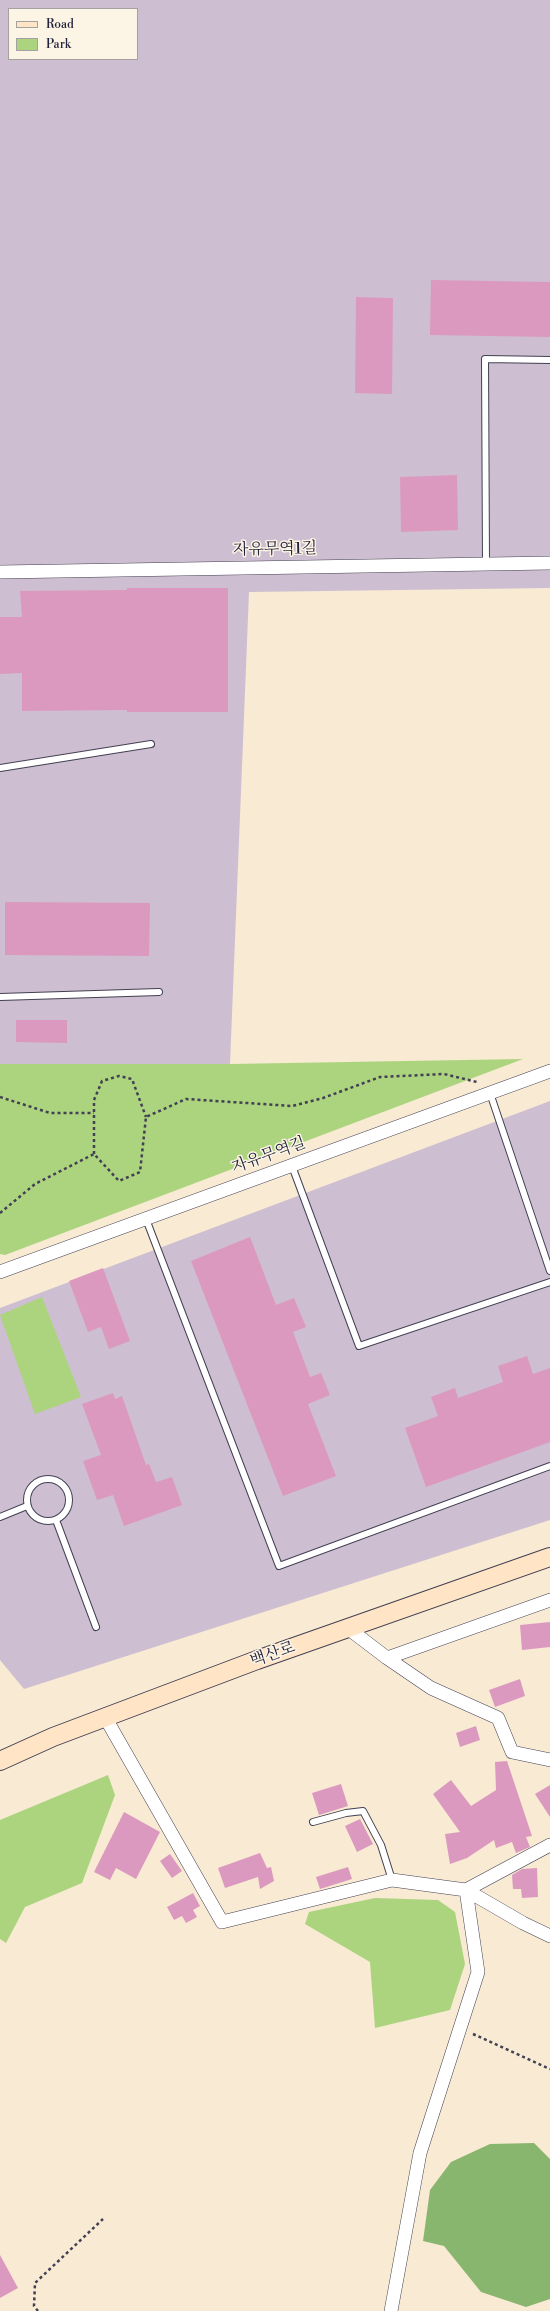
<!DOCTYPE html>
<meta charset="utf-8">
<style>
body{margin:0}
#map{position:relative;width:550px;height:2311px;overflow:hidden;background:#f8ead3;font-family:"Libre Bodoni",serif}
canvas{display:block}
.legend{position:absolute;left:8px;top:8px;width:130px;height:52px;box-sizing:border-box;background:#fcf5e5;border:1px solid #a5a1a1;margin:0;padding:5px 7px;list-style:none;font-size:12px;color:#22223b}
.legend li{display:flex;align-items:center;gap:8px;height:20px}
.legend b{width:20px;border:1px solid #a5a1a1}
</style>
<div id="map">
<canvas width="550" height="2311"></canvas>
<ul class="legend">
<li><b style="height:5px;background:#ffe4c6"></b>Road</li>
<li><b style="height:11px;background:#acd47f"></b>Park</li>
</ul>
</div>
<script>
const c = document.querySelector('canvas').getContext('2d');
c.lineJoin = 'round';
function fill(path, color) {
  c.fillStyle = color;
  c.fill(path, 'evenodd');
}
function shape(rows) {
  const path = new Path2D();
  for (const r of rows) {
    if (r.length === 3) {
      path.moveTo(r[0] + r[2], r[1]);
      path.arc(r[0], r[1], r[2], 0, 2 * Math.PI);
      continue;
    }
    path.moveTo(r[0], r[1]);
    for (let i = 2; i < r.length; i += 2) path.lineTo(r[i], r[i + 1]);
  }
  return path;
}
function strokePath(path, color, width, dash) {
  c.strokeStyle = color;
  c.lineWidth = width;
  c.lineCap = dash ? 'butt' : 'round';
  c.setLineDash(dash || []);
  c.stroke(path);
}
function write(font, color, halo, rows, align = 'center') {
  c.font = font + ' "Libre Bodoni","Noto Serif KR",serif';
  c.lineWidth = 3;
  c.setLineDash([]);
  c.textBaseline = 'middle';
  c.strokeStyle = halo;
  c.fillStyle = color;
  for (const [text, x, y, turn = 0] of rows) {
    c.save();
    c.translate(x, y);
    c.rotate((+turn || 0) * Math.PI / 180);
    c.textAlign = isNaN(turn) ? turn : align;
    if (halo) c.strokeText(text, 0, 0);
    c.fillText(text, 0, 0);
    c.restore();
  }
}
fill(shape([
 [0,0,550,0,550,588,249,592,230,1064,0,1064],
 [9,9,137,9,137,59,9,59],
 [550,1101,550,1520,24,1689,0,1660,0,1308]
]), '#cebed1');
fill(shape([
 [523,1059,5,1255,0,1254,0,1064,230,1064],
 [42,1297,81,1397,35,1414,0,1315],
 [108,1775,115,1795,82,1883,25,1907,6,1943,0,1939,0,1820],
 [375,1898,438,1900,455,1912,465,1964,450,2010,375,2028,370,1962,305,1924,309,1912]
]), '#acd47f');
fill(shape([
 [534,2143,550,2159,550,2299,526,2307,481,2292,444,2246,423,2241,430,2190,451,2162,490,2144]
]), '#89b66e');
fill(shape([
 [431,280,550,282,550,337,430,335],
 [356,297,393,298,392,394,355,393],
 [457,475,458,530,401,532,400,477],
 [127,588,228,588,228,712,127,712,127,710,22,711,22,673,0,674,0,617,22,617,20,591,127,590],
 [5,902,150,903,149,956,5,955],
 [16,1020,67,1020,67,1043,16,1042],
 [250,1237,276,1305,294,1298,306,1327,293,1332,310,1377,321,1373,330,1395,308,1404,336,1476,283,1496,191,1261],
 [103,1268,130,1341,109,1349,101,1327,88,1332,69,1281],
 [527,1356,533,1374,550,1368,550,1442,426,1487,405,1428,438,1416,431,1397,455,1388,458,1398,503,1382,498,1366],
 [113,1393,115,1399,122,1396,146,1465,149,1464,156,1482,172,1477,182,1505,124,1526,113,1495,97,1500,83,1461,101,1455,82,1404],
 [550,1622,550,1647,522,1650,520,1625],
 [520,1679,525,1696,495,1707,489,1690],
 [476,1726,480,1740,460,1747,456,1733],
 [507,1761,532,1836,526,1837,530,1847,516,1853,512,1842,496,1848,494,1840,467,1858,450,1864,445,1834,460,1832,433,1794,451,1780,471,1806,496,1790,495,1762],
 [341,1784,348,1806,319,1815,312,1793],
 [550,1785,550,1817,535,1794],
 [124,1812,160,1832,136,1879,116,1868,110,1880,94,1872],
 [360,1819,373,1844,357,1852,345,1826],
 [260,1853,267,1868,271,1867,274,1881,260,1889,258,1877,225,1888,218,1868],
 [170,1854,182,1871,172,1878,160,1861],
 [348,1867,352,1879,320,1889,316,1877],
 [537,1868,538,1897,522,1898,521,1889,513,1889,512,1875,522,1869],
 [193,1893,200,1906,193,1910,197,1917,186,1923,182,1916,174,1920,167,1907],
 [0,2255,18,2288,0,2298]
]), '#dc99bf');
const service = shape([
 [486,564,485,359,550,360],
 [0,768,151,744],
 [0,997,159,992],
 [490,1093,550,1271],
 [292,1166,359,1346,550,1282],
 [146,1219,279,1566,550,1466],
 [48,1500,21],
 [0,1517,27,1506],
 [56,1520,96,1627],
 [313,1822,346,1813,363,1811,381,1845,392,1880]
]);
const minor = shape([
 [0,572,550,563],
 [0,1272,550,1071],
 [349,1629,387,1658,431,1688,498,1718,512,1752,550,1760],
 [387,1658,550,1600],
 [105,1717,222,1922,392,1880,466,1890,523,1923,550,1936],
 [391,2311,420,2153,478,1972,466,1890,550,1845]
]);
const secondary = shape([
 [0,1761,53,1737,257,1660,550,1557]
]);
strokePath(service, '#424052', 8);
strokePath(minor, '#424052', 14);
strokePath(secondary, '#424052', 20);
strokePath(shape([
 [0,1097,50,1113,94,1113],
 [94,1154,94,1100,102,1081,119,1076,132,1079,146,1117],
 [0,1213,35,1184,94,1154,119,1181,140,1172,146,1117,186,1099,292,1106,323,1098,380,1077,444,1074,477,1082],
 [473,2034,550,2069],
 [38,2311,34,2306,35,2283,103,2219]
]), '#424052', 2.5, [3, 3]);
strokePath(service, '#fff', 6);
strokePath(minor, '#fff', 13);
strokePath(secondary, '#ffe4c6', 18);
write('16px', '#22223b', '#fcf5e5', [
 ["자유무역1길",275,550,-1],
 ["자유무역길",269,1156,-20],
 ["백산로",273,1655,-19]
]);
</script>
